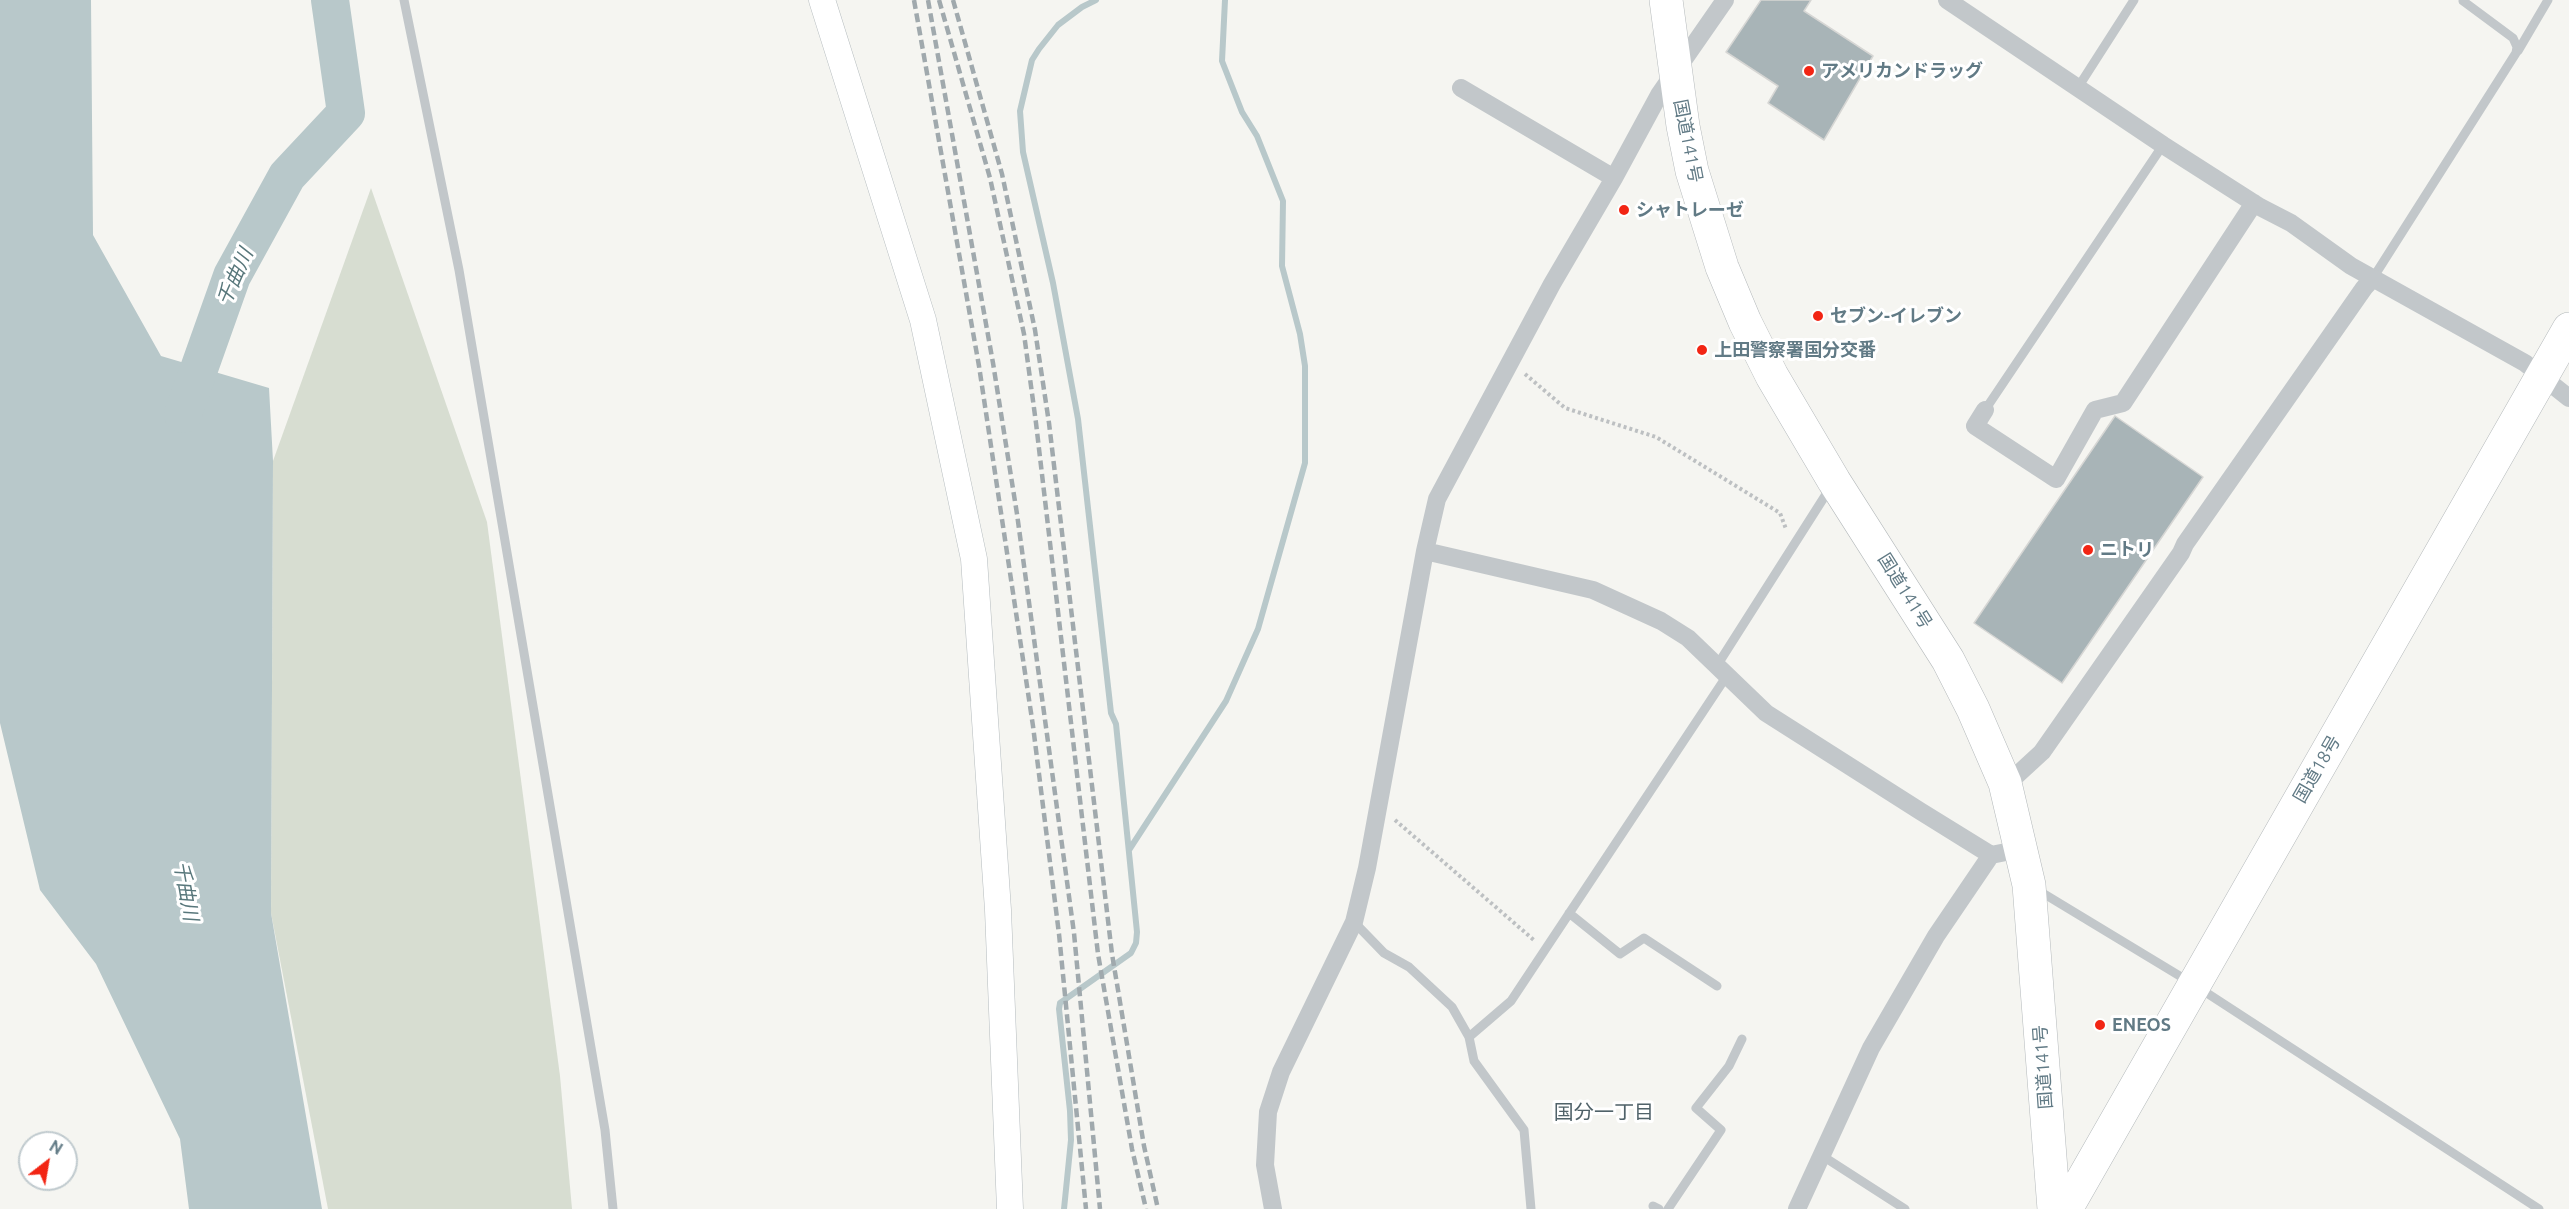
<!DOCTYPE html>
<meta charset="utf-8">
<style>
body{margin:0}
#map{position:relative;width:2569px;height:1209px;overflow:hidden;background:#f5f5f1;font-family:Ubuntu,sans-serif}
canvas{display:block}
.north{position:absolute;left:18px;top:1131px;width:60px;height:60px;box-sizing:border-box;background:#fff;border:2px solid #c0cace;border-radius:50%;rotate:31deg;font-size:16px;font-weight:700;line-height:24px;text-align:center;color:#617a85}
.north::after{content:'';display:block;margin:auto;width:21px;height:27px;background:#f22514;clip-path:polygon(50% 0,100% 100%,50% 72%,0 100%)}
</style>
<div id="map">
<canvas width="2569" height="1209"></canvas>
<div class="north">N</div>
</div>
<script>
const c = document.querySelector('canvas').getContext('2d');
c.lineJoin = 'round';
function fill(path, color) {
  c.fillStyle = color;
  c.fill(path, 'evenodd');
}
function shape(rows) {
  const path = new Path2D();
  for (const r of rows) {
    path.moveTo(r[0], r[1]);
    for (let i = 2; i < r.length; i += 2) path.lineTo(r[i], r[i + 1]);
  }
  return path;
}
function strokePath(path, color, width, dash) {
  c.strokeStyle = color;
  c.lineWidth = width;
  c.lineCap = dash ? 'butt' : 'round';
  c.setLineDash(dash || []);
  c.stroke(path);
}
function write(font, color, halo, rows, align = 'center') {
  c.font = font + ' Ubuntu,"Noto Sans JP",sans-serif';
  c.lineWidth = 6;
  c.setLineDash([]);
  c.textBaseline = 'middle';
  c.strokeStyle = halo;
  c.fillStyle = color;
  for (const [text, x, y, turn = 0] of rows) {
    c.save();
    c.translate(x, y);
    c.rotate((+turn || 0) * Math.PI / 180);
    c.textAlign = isNaN(turn) ? turn : align;
    if (halo) c.strokeText(text, 0, 0);
    c.fillText(text, 0, 0);
    c.restore();
  }
}
fill(shape([
 [371,188,487,522,560,1076,572,1209,328,1209,271,913,273,461]
]), '#d7ddd1');
fill(shape([
 [0,0,91,0,93,235,161,356,269,388,273,461,271,913,322,1209,189,1209,180,1139,96,964,40,890,0,723]
]), '#b8c8ca');
strokePath(shape([
 [1129,850,1226,701,1258,629,1305,463,1305,366,1300,334,1282,266,1283,201,1257,136,1242,112,1222,61,1225,0],
 [1064,1209,1071,1140,1070,1111,1059,1009,1060,1003,1131,953,1136,943,1137,932,1116,724,1111,713,1078,419,1053,283,1023,152,1020,111,1032,60,1039,49,1058,25,1082,7,1096,0]
]), '#b8c8ca', 6);
strokePath(shape([
 [183,414,232,276,287,176,346,113,330,0]
]), '#b8c8ca', 38);
const building = shape([
 [1761,0,1811,0,1804,11,1873,56,1824,140,1768,103,1778,86,1726,52,1761,0],
 [2115,416,2203,477,2062,683,1974,623,2115,416]
]);
fill(building, '#a8b4b7');
strokePath(building, '#d6d6d4', 1.5);
const secondary = shape([
 [822,0,923,320,974,559,998,910,1010,1209]
]);
const highway = shape([
 [1666,0,1683,126,1692,171,1722,267,1745,322,1772,376,1834,481,1948,660,1973,709,2005,783,2029,885,2054,1209],
 [2066,1209,2569,329]
]);
strokePath(secondary, '#b4bbbe', 27);
strokePath(highway, '#b4b9bb', 34);
strokePath(shape([
 [1525,374,1565,408,1656,437,1780,513,1786,529],
 [1395,820,1535,941]
]), '#bdc0c2', 4, [3, 3]);
strokePath(shape([
 [404,0,459,270,605,1130,613,1209],
 [2518,51,2548,0],
 [2077,89,2134,0],
 [2373,278,2516,53,2517,47,2513,38,2463,1],
 [1985,410,2163,145],
 [1718,664,1830,488],
 [2036,889,2193,984,2539,1209],
 [1569,913,1620,954,1644,938,1717,986],
 [1354,922,1384,953,1409,967,1452,1007,1469,1037,1474,1061,1524,1130,1531,1209],
 [1469,1037,1511,1001,1728,674],
 [1821,1155,1905,1209],
 [1653,1206,1659,1209],
 [1668,1209,1721,1130,1696,1108,1729,1066,1742,1039]
]), '#c2c7ca', 9);
strokePath(shape([
 [1947,0,2163,145,2260,207,2291,223,2351,266,2525,363,2569,398],
 [1461,88,1614,178],
 [1985,410,1975,426,2056,479,2095,410,2123,403,2254,203],
 [1425,551,1593,590,1661,621,1688,638,1766,713,1920,811,1991,855,2021,849],
 [2005,783,2017,775,2042,752,2181,553,2185,544,2364,288,2373,278],
 [1273,1209,1265,1165,1268,1112,1281,1072,1354,922,1367,868,1425,551,1437,499,1552,284,1614,178,1659,95,1725,0],
 [1797,1209,1871,1048,1936,936,1991,855]
]), '#c2c7ca', 18);
strokePath(secondary, '#fff', 26);
strokePath(highway, '#fff', 33);
strokePath(shape([
 [914,0,979,366,1033,726,1059,934,1086,1209],
 [928,0,993,363,1017,514,1074,933,1100,1209],
 [939,0,990,178,1024,334,1036,423,1098,954,1132,1149,1146,1209],
 [953,0,1002,174,1035,330,1049,423,1112,954,1144,1146,1158,1209]
]), '#a0a9ad', 4.5, [9, 4.5]);
for (const [x, y, r, color] of [
 [1809,71,6,"#f22514"],
 [1624,210,6,"#f22514"],
 [1818,316,6,"#f22514"],
 [1702,350,6,"#f22514"],
 [2088,550,6,"#f22514"],
 [2100,1025,6,"#f22514"]
]) {
  const dot = new Path2D();
  dot.arc(x, y, r, 0, 2 * Math.PI);
  c.fillStyle = color;
  c.fill(dot);
  strokePath(dot, '#fff', 2);
}
write('bold 18px', '#617a85', '#fff', [
 ["アメリカンドラッグ",1821,71],
 ["シャトレーゼ",1636,210],
 ["セブン-イレブン",1830,316],
 ["上田警察署国分交番",1714,350],
 ["ニトリ",2100,550],
 ["ENEOS",2112,1025]
], 'left');
write('18px', '#617a85', '#fff', [
 ["国道141号",1688,141,79],
 ["国道141号",1905,591,58],
 ["国道18号",2317,769,-60],
 ["国道141号",2043,1067,-94]
]);
write('italic 20px', '#58777b', '#fff', [
 ["千曲川",235,277,-66],
 ["千曲川",186,891,80]
]);
write('20px', '#506269', '#fff', [
 ["国分一丁目",1604,1112]
]);
</script>
